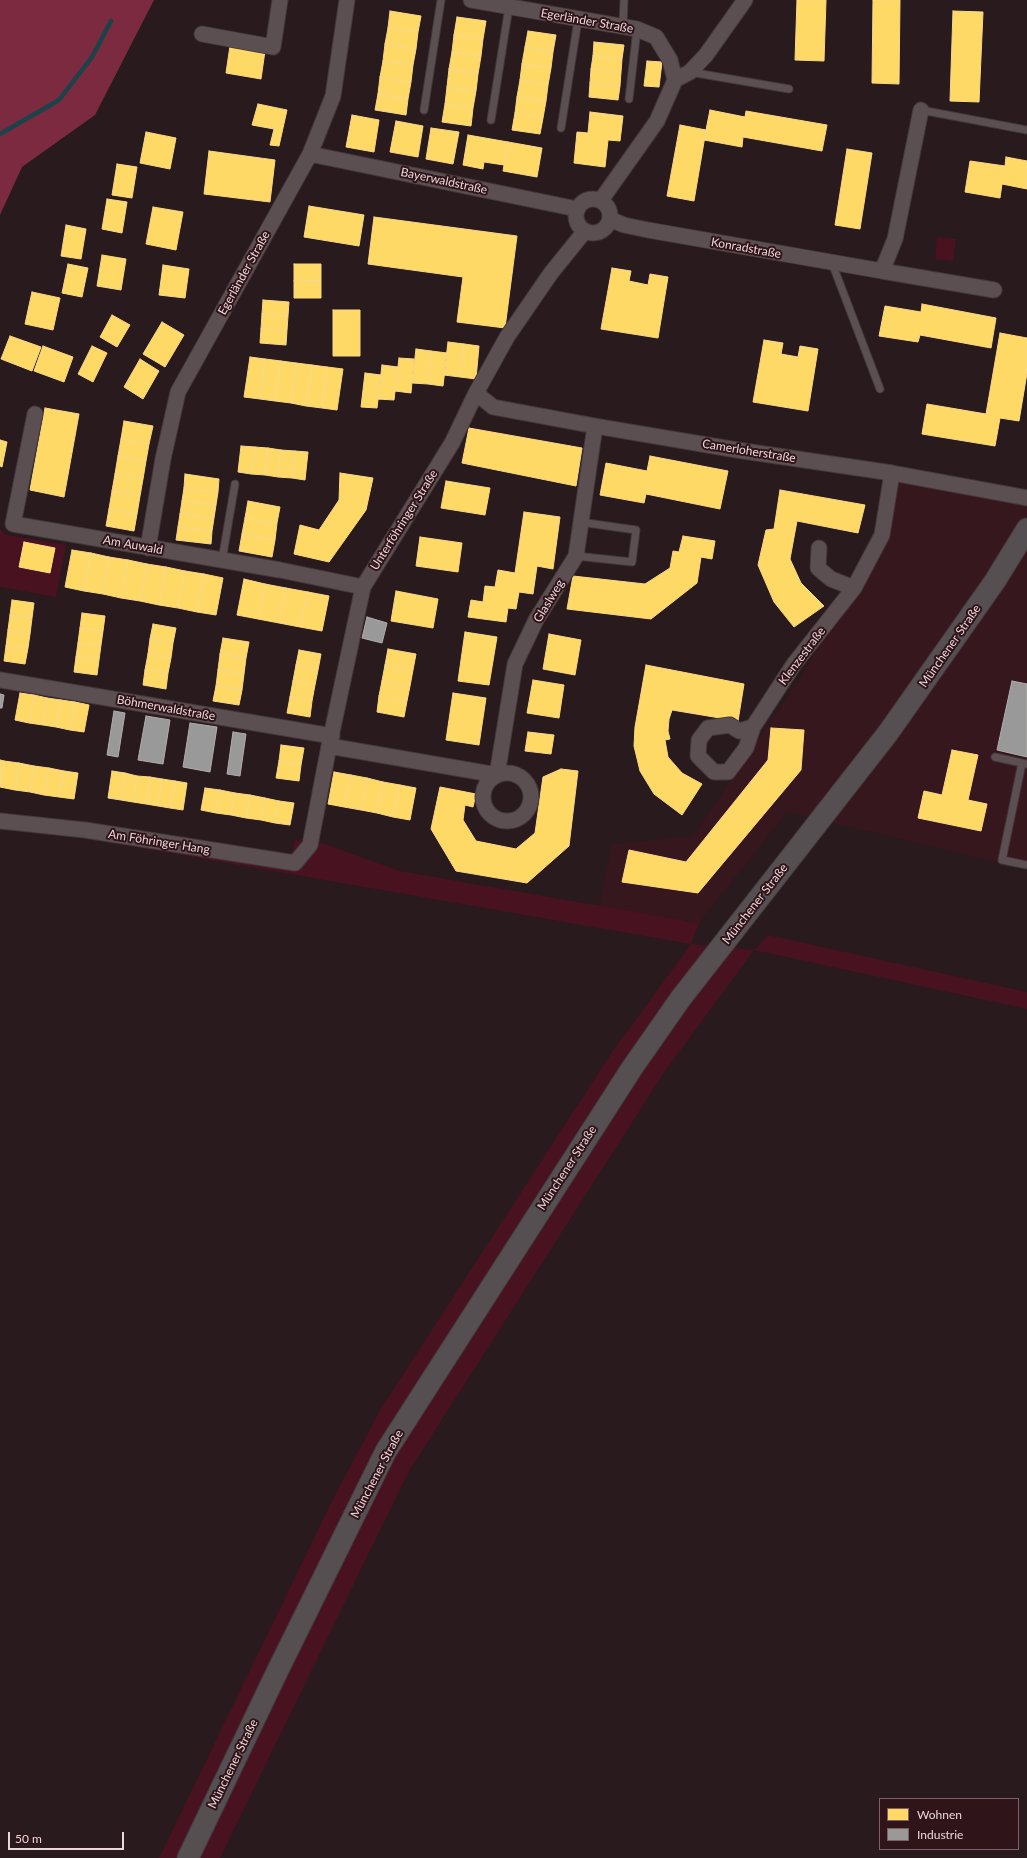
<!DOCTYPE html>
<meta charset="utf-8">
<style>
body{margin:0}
#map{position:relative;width:1027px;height:1858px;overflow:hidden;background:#291a1d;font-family:Lato,sans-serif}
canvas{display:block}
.legend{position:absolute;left:879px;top:1798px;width:140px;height:52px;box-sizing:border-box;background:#2f1419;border:1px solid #7a6266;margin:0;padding:5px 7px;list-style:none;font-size:12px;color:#ebd7d9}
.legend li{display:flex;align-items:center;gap:8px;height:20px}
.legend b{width:20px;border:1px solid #7a6266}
.scale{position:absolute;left:8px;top:1832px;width:116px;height:18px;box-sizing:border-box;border:2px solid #ebd7d9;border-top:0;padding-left:5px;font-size:12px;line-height:14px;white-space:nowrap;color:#ebd7d9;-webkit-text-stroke:3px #2f1419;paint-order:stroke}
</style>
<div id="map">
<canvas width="1027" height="1858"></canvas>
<ul class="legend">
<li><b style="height:11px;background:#ffd966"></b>Wohnen</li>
<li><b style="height:11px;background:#999"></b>Industrie</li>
</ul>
<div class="scale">50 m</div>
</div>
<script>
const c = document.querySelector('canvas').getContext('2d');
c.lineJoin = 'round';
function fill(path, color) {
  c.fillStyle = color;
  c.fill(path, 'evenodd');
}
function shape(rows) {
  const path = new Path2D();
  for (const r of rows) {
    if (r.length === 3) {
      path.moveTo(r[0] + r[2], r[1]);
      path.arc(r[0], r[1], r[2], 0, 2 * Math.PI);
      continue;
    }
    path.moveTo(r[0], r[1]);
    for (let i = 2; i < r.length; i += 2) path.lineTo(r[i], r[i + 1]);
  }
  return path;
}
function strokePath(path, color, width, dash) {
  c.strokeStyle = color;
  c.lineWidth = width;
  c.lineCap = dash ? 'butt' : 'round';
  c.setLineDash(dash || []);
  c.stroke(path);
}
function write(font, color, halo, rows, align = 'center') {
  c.font = font + ' Lato,sans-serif';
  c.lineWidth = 4;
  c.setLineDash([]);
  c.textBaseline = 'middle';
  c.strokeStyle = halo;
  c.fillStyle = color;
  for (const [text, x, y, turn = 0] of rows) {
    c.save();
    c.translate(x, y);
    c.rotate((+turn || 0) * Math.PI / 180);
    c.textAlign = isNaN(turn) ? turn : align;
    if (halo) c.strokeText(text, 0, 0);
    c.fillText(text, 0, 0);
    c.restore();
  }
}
fill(shape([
 [902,474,1027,498,1027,869,787,812,699,923,599,906,612,844,693,836,809,665,857,570]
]), '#37171e');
fill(shape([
 [937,237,956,239,953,261,935,259],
 [0,529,7,535,66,545,56,597,0,587],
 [0,813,82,822,290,857,295,840,319,842,400,871,699,923,691,944,754,950,768,935,1027,992,1027,1009,754,950,663,1074,409,1471,220,1858,159,1858,333,1499,380,1410,612,1052,691,944,84,838,0,829]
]), '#481220');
fill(shape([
 [0,0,154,0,95,115,22,167,0,215]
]), '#7b2a3f');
const homes = shape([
 [797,0,826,0,824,61,795,60,797,0],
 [873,0,900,0,899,84,872,83,873,0],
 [390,11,421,16,418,32,388,28,390,11],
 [953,11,983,12,979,102,950,101,953,11],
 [457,17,486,21,483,39,454,35,457,17],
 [388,28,418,32,416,49,385,44,388,28],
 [528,31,556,35,553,52,525,47,528,31],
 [454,35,483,39,481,56,452,52,454,35],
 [594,42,624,45,622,59,593,56,594,42],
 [385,44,416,49,413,65,383,61,385,44],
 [230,46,265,51,261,79,226,73,230,46],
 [525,47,553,52,551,68,522,64,525,47],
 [452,52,481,56,478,74,449,69,452,52],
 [593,56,622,59,621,72,591,69,593,56],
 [383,61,413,65,411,82,380,77,383,61],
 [647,61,662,62,659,87,644,86,647,61],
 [522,64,551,68,548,85,520,80,522,64],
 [449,69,478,74,476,91,447,87,449,69],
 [591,69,621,72,620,86,590,83,591,69],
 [380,77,411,82,408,99,378,94,380,77],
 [520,80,548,85,546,101,517,97,520,80],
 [590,83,620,86,618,100,589,97,590,83],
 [447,87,476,91,473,108,445,104,447,87],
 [378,94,408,99,406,115,375,110,378,94],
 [517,97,546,101,543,118,515,113,517,97],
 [258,104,287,110,279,146,270,145,274,129,252,125,258,104],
 [445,104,473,108,471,126,442,122,445,104],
 [710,110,745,117,746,111,827,125,822,151,743,137,742,147,704,140,710,110],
 [590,112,623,116,620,141,608,140,605,167,574,163,577,132,588,133,590,112],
 [515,113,543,118,540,134,512,130,515,113],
 [352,115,379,120,374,152,346,147,352,115],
 [396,121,423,126,418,157,390,152,396,121],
 [680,125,706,130,694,201,667,196,680,125],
 [431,128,459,132,453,164,426,159,431,128],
 [146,132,176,138,170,169,140,163,146,132],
 [468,135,508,142,504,165,484,162,483,169,463,165,468,135],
 [508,142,542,148,537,177,503,171,508,142],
 [847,149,872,153,860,229,835,225,847,149],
 [209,151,275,160,270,202,204,194,209,151],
 [1006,157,1027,161,1027,189,1002,184,1000,198,965,192,970,161,1005,166,1006,157],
 [117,164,137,167,132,198,112,195,117,164],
 [107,199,127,202,122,233,102,229,107,199],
 [309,206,364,215,359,246,304,237,309,206],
 [153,207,183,212,176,250,146,244,153,207],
 [374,217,517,236,505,328,457,322,463,277,368,264,374,217],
 [66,225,86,229,81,259,61,256,66,225],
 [102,255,126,259,121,290,97,286,102,255],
 [68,264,88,268,82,297,62,293,68,264],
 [294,264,321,264,321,281,294,281,294,264],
 [163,265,189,269,185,298,159,295,163,265],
 [612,268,631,271,629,281,648,285,650,274,668,277,658,338,601,329,612,268],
 [294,281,321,281,321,298,294,298,294,281],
 [32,292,60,298,53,330,25,324,32,292],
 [263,300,289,302,288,316,262,314,263,300],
 [922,304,996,318,991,348,920,335,918,342,879,336,885,306,921,312,922,304],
 [333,310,360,310,360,356,333,356,333,310],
 [262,314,288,316,287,330,261,329,262,314],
 [112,315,130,325,117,347,100,337,112,315],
 [162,322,184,335,165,367,143,354,162,322],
 [261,329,287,330,286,345,260,343,261,329],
 [1000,333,1027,338,1027,373,1019,421,1000,418,995,446,922,434,927,404,986,414,1000,333],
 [10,336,41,347,32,371,1,359,10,336],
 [764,340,783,343,781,354,798,357,800,346,818,349,808,411,753,402,764,340],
 [448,342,464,344,460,377,444,375,448,342],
 [464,344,479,346,476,379,460,377,464,344],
 [43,346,73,357,64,382,34,371,43,346],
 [92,346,107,353,93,382,78,374,92,346],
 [416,349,431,351,428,384,412,383,416,349],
 [431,351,447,353,443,386,428,384,431,351],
 [250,357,265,359,260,399,244,397,250,357],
 [399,358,414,359,411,393,395,391,399,358],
 [140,359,159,371,143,399,124,387,140,359],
 [265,359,281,361,275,401,260,399,265,359],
 [281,361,296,363,291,403,275,401,281,361],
 [296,363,312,365,306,406,291,403,296,363],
 [312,365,327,367,322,408,306,406,312,365],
 [382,365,398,367,394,400,378,399,382,365],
 [327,367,343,369,337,410,322,408,327,367],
 [365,373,381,375,377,408,361,407,365,373],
 [45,408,79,414,64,497,30,490,45,408],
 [124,421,153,426,149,444,121,439,124,421],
 [469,428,582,448,576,486,462,463,469,428],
 [121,439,149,444,146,461,118,456,121,439],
 [0,440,7,442,2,467,0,466,0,440],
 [241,446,255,447,251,474,238,472,241,446],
 [255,447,268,448,265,475,251,474,255,447],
 [268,448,281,450,278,477,265,475,268,448],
 [281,450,295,451,292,478,278,477,281,450],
 [295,451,308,452,305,480,292,478,295,451],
 [118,456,146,461,143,479,115,474,118,456],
 [650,456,728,471,720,509,646,494,644,503,600,495,606,463,647,471,650,456],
 [340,473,373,478,366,510,329,562,294,554,300,525,319,530,339,500,340,473],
 [115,474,143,479,140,496,112,491,115,474],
 [185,474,219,479,218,492,184,488,185,474],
 [446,481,490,488,485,515,441,508,446,481],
 [184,488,218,492,216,505,182,501,184,488],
 [780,490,865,505,858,533,797,521,790,559,801,583,824,606,794,627,774,602,758,565,766,530,774,529,780,490],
 [112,491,140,496,137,514,109,509,112,491],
 [182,501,216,505,214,518,180,514,182,501],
 [248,501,280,507,277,523,245,518,248,501],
 [109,509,137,514,134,531,106,526,109,509],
 [524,512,560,517,553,569,537,566,533,594,519,592,516,609,508,608,506,622,468,617,471,600,483,602,485,586,495,587,498,570,515,573,524,512],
 [180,514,214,518,212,531,178,527,180,514],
 [245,518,277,523,275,540,242,534,245,518],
 [178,527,212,531,211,544,176,540,178,527],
 [242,534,275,540,272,557,239,551,242,534],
 [683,536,715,541,712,559,701,557,697,583,651,619,567,609,573,576,645,584,670,568,673,551,679,552,683,536],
 [420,537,462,543,458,572,416,566,420,537],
 [24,542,55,548,50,573,19,567,24,542],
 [72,550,91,553,84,591,65,587,72,550],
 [91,553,109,557,103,594,84,591,91,553],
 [109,557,128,560,121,598,103,594,109,557],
 [128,560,147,564,140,601,121,598,128,560],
 [147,564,166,567,159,605,140,601,147,564],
 [166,567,185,571,178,608,159,605,166,567],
 [185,571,204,574,197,612,178,608,185,571],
 [204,574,223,578,216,615,197,612,204,574],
 [244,579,265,584,258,619,237,615,244,579],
 [265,584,286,588,279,623,258,619,265,584],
 [286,588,308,592,300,627,279,623,286,588],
 [396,591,438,599,433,628,391,621,396,591],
 [308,592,329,596,322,631,300,627,308,592],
 [12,600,34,603,32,618,10,615,12,600],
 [82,613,105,616,103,631,80,628,82,613],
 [10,615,32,618,30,634,8,630,10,615],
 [153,624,176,628,173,643,150,639,153,624],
 [80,628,103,631,101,645,78,643,80,628],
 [8,630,30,634,28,648,6,646,8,630],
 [465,632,497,637,489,685,458,681,465,632],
 [549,634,581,640,575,675,543,669,549,634],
 [223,638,249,642,246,658,220,654,223,638],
 [150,639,173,643,171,658,148,654,150,639],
 [78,643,101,645,99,660,76,657,78,643],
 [6,646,28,648,25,664,4,661,6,646],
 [388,649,416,654,413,670,385,665,388,649],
 [299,650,321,654,318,670,296,665,299,650],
 [148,654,171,658,168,673,145,670,148,654],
 [220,654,246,658,244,674,218,670,220,654],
 [76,657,99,660,97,675,74,672,76,657],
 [296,665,318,670,315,685,293,681,296,665],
 [385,665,413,670,410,686,382,681,385,665],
 [646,665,744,684,738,721,672,710,669,719,668,731,670,739,665,740,668,757,682,773,702,784,682,815,654,794,640,771,634,746,635,727,646,665],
 [145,670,168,673,166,689,143,685,145,670],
 [218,670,244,674,242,690,216,686,218,670],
 [533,680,564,685,559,718,527,713,533,680],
 [293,681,315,685,312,701,290,697,293,681],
 [382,681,410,686,407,701,379,696,382,681],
 [216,686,242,690,239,705,213,701,216,686],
 [20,693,34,695,29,723,15,720,20,693],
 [453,693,486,698,479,745,446,740,453,693],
 [34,695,47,698,43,725,29,723,34,695],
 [379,696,407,701,404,717,377,712,379,696],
 [290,697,312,701,310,717,287,713,290,697],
 [47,698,61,700,56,727,43,725,47,698],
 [61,700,75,702,70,730,56,727,61,700],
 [75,702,89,705,84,732,70,730,75,702],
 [771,728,804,730,801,770,698,893,622,882,629,850,686,862,768,760,771,728],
 [528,732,554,735,551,754,525,751,528,732],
 [281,745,304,748,301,765,279,761,281,745],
 [952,750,978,755,968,800,987,804,981,831,918,818,924,791,942,795,952,750],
 [0,760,4,761,0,787,0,760],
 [4,761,19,763,15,790,0,787,4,761],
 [279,761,301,765,299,781,276,778,279,761],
 [19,763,34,766,30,792,15,790,19,763],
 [34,766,49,768,44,795,30,792,34,766],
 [49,768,64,771,59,797,44,795,49,768],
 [561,769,578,771,569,846,527,883,456,871,431,829,440,787,476,794,473,807,465,805,463,820,476,841,516,849,535,833,543,777,561,769],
 [64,771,78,773,74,799,59,797,64,771],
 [112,771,125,773,121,800,108,798,112,771],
 [334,772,351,775,344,807,328,804,334,772],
 [125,773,137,776,133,802,121,800,125,773],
 [351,775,367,778,361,810,344,807,351,775],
 [137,776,150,777,146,804,133,802,137,776],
 [150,777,162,779,158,806,146,804,150,777],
 [367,778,383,782,377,813,361,810,367,778],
 [162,779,175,781,170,808,158,806,162,779],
 [175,781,187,783,183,810,170,808,175,781],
 [383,782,400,785,393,817,377,813,383,782],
 [400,785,416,788,410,820,393,817,400,785],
 [205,788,220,790,216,813,201,810,205,788],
 [220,790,235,793,231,815,216,813,220,790],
 [235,793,250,795,246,818,231,815,235,793],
 [250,795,265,798,261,820,246,818,250,795],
 [265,798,279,801,275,823,261,820,265,798],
 [279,801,294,803,290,825,275,823,279,801]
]);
fill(homes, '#ffd966');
strokePath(homes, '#f9d888', 1);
const industry = shape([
 [367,617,387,623,382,643,362,638,367,617],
 [1012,681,1027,684,1027,757,997,750,1012,681],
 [0,694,4,695,2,708,0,708,0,694],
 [114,711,125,713,118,757,107,755,114,711],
 [146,716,170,720,163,764,138,760,146,716],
 [190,723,217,727,210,772,183,767,190,723],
 [233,732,246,734,240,776,227,774,233,732]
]);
fill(industry, '#999');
strokePath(industry, '#b2acac', 1);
strokePath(shape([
 [0,134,59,100,92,57,111,21]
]), '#1a434a', 4.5);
const service = shape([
 [623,26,624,0],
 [690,72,789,89],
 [629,99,637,29],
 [424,110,441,0],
 [921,110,1027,130],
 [491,120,509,7],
 [561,128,578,20],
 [832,263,880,389],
 [576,556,632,562,636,530,580,522],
 [222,560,235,484],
 [995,757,1027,764],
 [1022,763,1002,860,1027,865]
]);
const minor = shape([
 [471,0,637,29,656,37,670,60,675,80],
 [202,34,273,47,280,0],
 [310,154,577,209],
 [593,216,17],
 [601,200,657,121,675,80,690,72,706,55,745,0],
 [610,219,624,225,648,230,882,271,895,239,921,110],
 [882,271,994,290],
 [476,393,493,407,595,426,737,450,892,473,1027,498],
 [35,414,13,524,280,570,363,587],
 [148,548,163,459,178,392,310,154,333,96,347,0],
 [819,548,818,568,831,579,854,588,882,535,892,473],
 [0,680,332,736],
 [753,727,739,731,730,725,708,728,699,740,698,756,714,772,728,772,746,748,753,727,794,664,854,588],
 [329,746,497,775,515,664,536,620,576,556,595,426],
 [507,797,24],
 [0,821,85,830,295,863,310,845,329,746,363,587,452,443,476,393,507,337,551,273,585,231]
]);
const secondary = shape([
 [188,1858,277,1672,386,1451,632,1068,681,998,888,733,995,581,1027,529]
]);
strokePath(service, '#44383a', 9);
strokePath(minor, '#44383a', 17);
strokePath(secondary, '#44383a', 23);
strokePath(service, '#5c4f51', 7);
strokePath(minor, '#5c4f51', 15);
strokePath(secondary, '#554f51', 21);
write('12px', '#ebd7d9', '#2f1419', [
 ["Egerländer Straße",587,21,10],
 ["Bayerwaldstraße",444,181,12],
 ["Konradstraße",746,248,10],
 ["Egerländer Straße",244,273,-61],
 ["Camerloherstraße",749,451,9],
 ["Unterföhringer Straße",404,520,-58],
 ["Am Auwald",133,545,10],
 ["Glaslweg",549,601,-59],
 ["Münchener Straße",950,646,-55],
 ["Klenzestraße",802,656,-53],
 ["Böhmerwaldstraße",166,708,10],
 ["Am Föhringer Hang",159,842,9],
 ["Münchener Straße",755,904,-52],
 ["Münchener Straße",567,1168,-57],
 ["Münchener Straße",377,1474,-62],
 ["Münchener Straße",233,1764,-64]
]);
</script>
